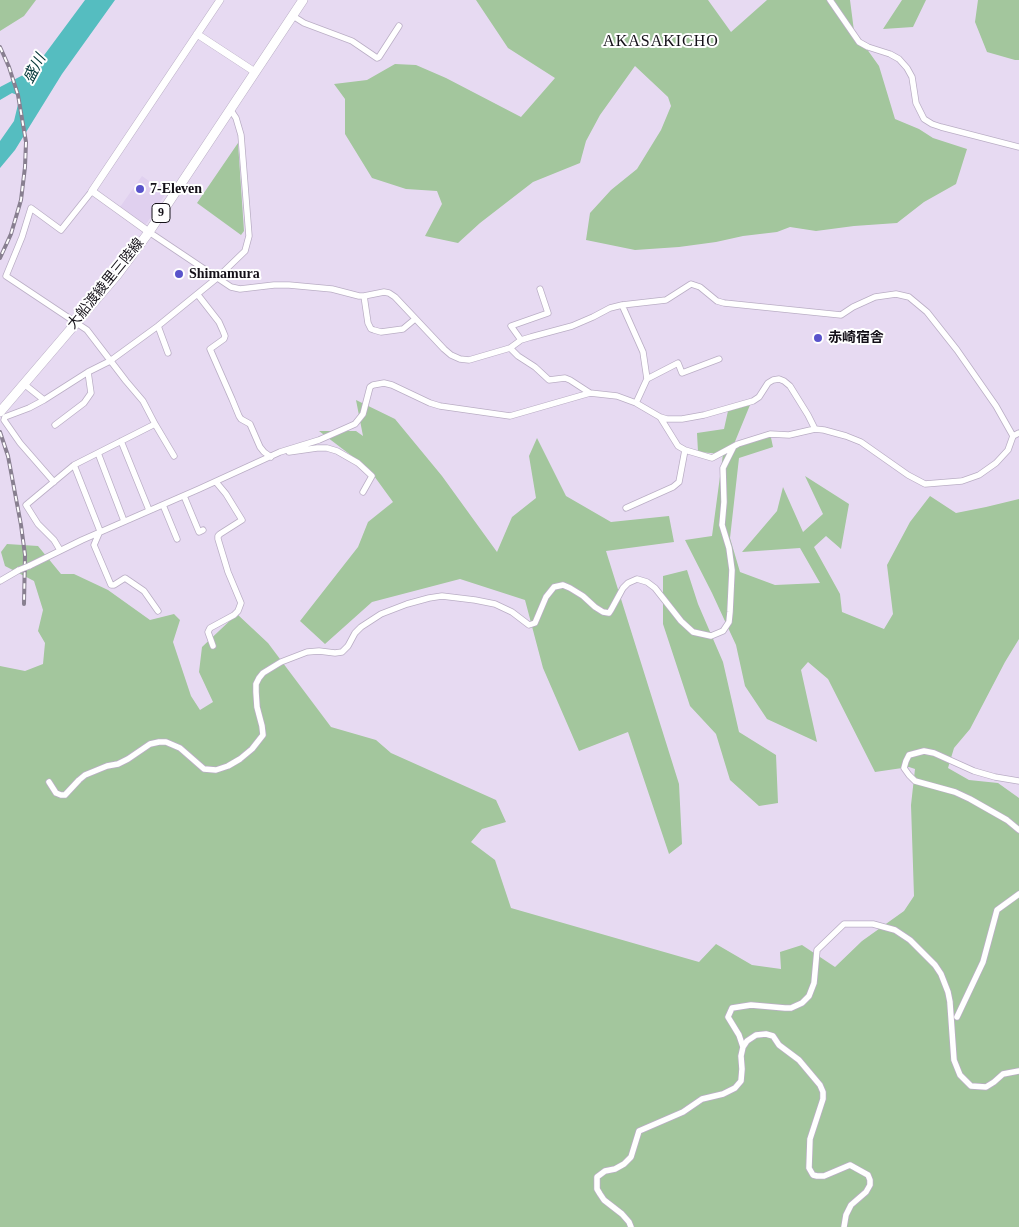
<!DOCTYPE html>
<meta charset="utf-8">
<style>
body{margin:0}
canvas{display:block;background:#e7daf2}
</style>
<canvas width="1019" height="1227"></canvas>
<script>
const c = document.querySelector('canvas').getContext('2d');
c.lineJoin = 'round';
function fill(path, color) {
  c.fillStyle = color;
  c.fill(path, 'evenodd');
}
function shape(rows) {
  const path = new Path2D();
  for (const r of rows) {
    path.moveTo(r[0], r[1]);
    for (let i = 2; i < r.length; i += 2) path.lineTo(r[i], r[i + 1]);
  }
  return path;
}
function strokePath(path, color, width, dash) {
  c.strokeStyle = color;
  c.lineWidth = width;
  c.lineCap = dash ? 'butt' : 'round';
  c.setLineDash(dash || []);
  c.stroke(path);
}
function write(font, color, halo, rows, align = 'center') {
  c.font = font + ' "Times New Roman","Noto Sans JP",serif';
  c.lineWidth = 4;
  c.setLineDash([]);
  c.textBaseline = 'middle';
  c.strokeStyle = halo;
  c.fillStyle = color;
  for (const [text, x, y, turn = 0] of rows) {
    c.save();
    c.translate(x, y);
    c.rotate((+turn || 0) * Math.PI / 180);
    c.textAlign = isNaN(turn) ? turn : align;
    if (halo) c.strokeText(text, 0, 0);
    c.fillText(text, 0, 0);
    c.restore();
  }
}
fill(shape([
 [142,176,166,193,147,223,144,225,120,207]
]), '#e0d0ef');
fill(shape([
 [0,0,36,0,24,16,0,31],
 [476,0,708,0,731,32,767,0,850,0,854,31,879,66,895,119,919,129,933,138,967,149,956,184,924,202,897,223,854,226,816,231,790,227,777,232,743,236,716,242,679,247,635,250,586,240,590,213,611,190,637,169,661,130,671,106,668,97,635,66,600,115,586,141,580,163,533,182,480,223,458,243,425,236,442,204,437,191,406,189,372,178,345,134,345,99,334,84,367,80,395,64,416,65,446,78,521,117,555,78,508,48],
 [902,0,926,0,913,27,883,29],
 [978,0,1019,0,1019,60,1015,60,987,52,975,22],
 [238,143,244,231,241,235,197,203],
 [356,400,395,419,442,476,497,552,512,517,536,498,529,456,537,438,566,496,611,522,669,516,674,542,606,551,679,784,682,844,669,854,628,732,579,751,543,668,525,600,460,579,372,602,325,644,300,621,358,547,368,522,393,502,369,469,319,431,356,431,363,436],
 [750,405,734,444,770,433,773,447,739,458,730,538,740,572,775,585,820,583,800,548,742,552,777,511,783,487,803,532,823,514,805,476,849,504,841,549,826,536,814,547,840,594,842,612,884,629,893,614,887,565,910,522,930,496,956,513,986,507,1019,499,1019,639,1005,662,970,729,954,748,948,768,969,780,998,783,1019,798,1019,1227,0,1227,0,666,25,671,43,664,45,643,38,631,43,610,34,581,5,566,1,552,7,544,38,546,61,574,74,574,108,590,150,620,174,614,180,620,173,642,191,696,200,710,213,702,199,672,202,647,237,614,268,643,331,727,376,740,391,753,496,800,506,822,482,829,471,842,495,860,511,908,699,962,716,944,752,965,781,969,780,952,802,945,835,967,862,941,904,911,914,896,911,805,915,769,909,767,875,772,828,679,808,662,801,670,817,742,767,719,745,686,736,645,712,593,685,540,712,536,723,454,698,452,697,433,724,429,728,411],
 [687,570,698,604,723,662,739,732,776,755,778,803,759,806,730,780,716,734,690,706,663,624,663,576]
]), '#a3c69d');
fill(shape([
 [85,0,115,0,62,74,15,150,0,168,0,141,14,121,20,96,12,93,0,100,0,87,25,74,42,58]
]), '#55bdc0');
const minor = shape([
 [830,0,859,42,868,47,890,54,899,59,907,68,912,77,916,103,924,119,932,124,941,127,1019,147],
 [293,16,304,23,352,41,377,58,379,57,399,26],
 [149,232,231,287,240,289,274,285,289,285,332,289,359,296,364,296,384,292,389,293,395,297,444,349,451,355,460,359,469,360,510,348,521,340,531,337,572,326,593,317,610,308,622,305,666,300,691,284,700,287,717,301,724,303,841,315,853,307,875,297,896,294,909,297,927,312,957,350,996,406,1013,436],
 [198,295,219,322,223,331,225,336,224,339,210,349,232,399,239,416,241,419,250,424,260,447,264,452,271,457],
 [364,296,368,323,371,329,374,330,381,332,403,329,415,319],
 [622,305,643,352,647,379,636,403],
 [158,326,168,353],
 [521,340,511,326,548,313,540,289],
 [510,348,518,356,535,367,549,380,565,378,570,380,590,393],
 [647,379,678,363,682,373,719,359],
 [24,384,44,400,88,372,110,361,158,326,217,278,245,251,249,236,241,135,236,118,230,109],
 [44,400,29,408,5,417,4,420,20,443,54,482],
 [660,417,678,446,685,450,712,458,738,444,770,434,789,435,815,429,824,430,846,436,861,442,908,475,925,484,962,481,979,475,996,463,1008,450,1013,436,1019,433],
 [155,424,174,456],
 [55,425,84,403,91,393,88,372],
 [121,441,149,510],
 [289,452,317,448,327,448,337,451,358,463,372,476,363,492],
 [98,453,124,521],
 [74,465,100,531,94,545,111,585,114,585,125,578,144,591,158,611],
 [184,496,199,532,203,530],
 [163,505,177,539],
 [626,508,673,487,679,482,685,450],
 [60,550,54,540,38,524,26,505,74,465,155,424,143,401,126,381,87,330,6,276,22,237,31,208,61,230,92,191],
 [29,566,82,540,199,489,280,452,319,440,355,424,363,414,370,387,373,385,384,383,392,385,430,403,440,406,510,416,590,393,617,396,636,403,660,417,667,419,682,419,704,415,753,401,759,397,768,383,773,380,779,379,784,381,790,386,808,415,815,429],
 [0,581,19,570],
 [213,646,208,632,210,628,234,615,238,611,241,603,228,572,218,539,218,536,220,534,242,520,226,494,216,482],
 [1019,781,995,777,974,771,934,753,924,751,909,755,906,761,904,768,909,775,915,781,955,792,970,799,1007,820,1019,830],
 [49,782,56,793,61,795,65,795,79,780,85,775,107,766,118,764,128,759,150,744,159,742,166,742,180,748,204,769,216,770,228,766,240,759,252,749,263,735,262,726,257,707,256,692,256,684,259,678,263,673,281,662,307,652,319,651,335,653,342,652,348,646,355,633,361,627,381,614,407,604,429,598,442,596,475,600,495,604,512,612,529,625,535,623,546,597,554,587,563,585,570,588,583,596,595,607,603,612,609,613,611,610,623,588,628,583,637,579,647,582,655,588,681,621,693,632,711,636,723,631,729,622,730,612,732,570,729,548,722,525,724,502,723,468,734,446],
 [957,1017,983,962,997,910,1019,894],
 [743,1047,739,1035,728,1017,732,1008,751,1005,785,1008,791,1008,802,1003,809,996,814,983,817,950,844,924,873,924,895,930,910,940,935,965,941,974,948,992,950,1002,950,1003,954,1060,960,1075,971,1086,986,1087,994,1082,1003,1074,1019,1071],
 [631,1227,629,1222,622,1214,604,1200,600,1194,597,1189,597,1177,605,1171,615,1169,624,1164,631,1157,639,1131,683,1112,702,1099,723,1094,735,1088,741,1081,742,1069,741,1056,743,1047,747,1041,756,1035,766,1034,773,1036,779,1045,799,1060,820,1085,823,1092,823,1099,810,1139,809,1168,813,1175,817,1176,824,1176,850,1165,868,1175,870,1180,870,1185,866,1192,851,1205,846,1215,844,1227]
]);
const tertiary = shape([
 [197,34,255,72],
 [149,232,92,191,220,0]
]);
const primary = shape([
 [0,412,117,275,149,232,303,0]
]);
strokePath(minor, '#baaec5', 7);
strokePath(tertiary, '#baaec5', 8);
strokePath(primary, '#baaec5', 10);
strokePath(minor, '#fff', 5.5);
strokePath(tertiary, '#fff', 7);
strokePath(primary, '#fff', 9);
const rail = shape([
 [0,47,9,67,18,95,26,142,25,167,21,200,11,234,0,258],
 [0,432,8,456,21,525,25,555,24,604]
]);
strokePath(rail, '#887f90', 4);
strokePath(rail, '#fff', 2, [5.5]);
const minorBridge = shape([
 [19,570,29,566]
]);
strokePath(minorBridge, '#baaec5', 7, []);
strokePath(minorBridge, '#fff', 5.5);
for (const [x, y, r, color] of [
 [140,189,5,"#5953cb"],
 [179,274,5,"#5953cb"],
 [818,338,5,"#5953cb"]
]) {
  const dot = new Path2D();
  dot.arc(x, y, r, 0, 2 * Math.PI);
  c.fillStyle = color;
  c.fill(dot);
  strokePath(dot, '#fff', 2);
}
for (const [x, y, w] of [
 [161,213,18]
]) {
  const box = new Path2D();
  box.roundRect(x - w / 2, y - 9.5, w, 19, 4);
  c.fillStyle = '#fff';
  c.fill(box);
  strokePath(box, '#141018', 1);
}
write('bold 12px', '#141018', null, [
 ["9",161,213]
]);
write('bold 14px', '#141018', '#fff', [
 ["7-Eleven",150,189],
 ["Shimamura",189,274],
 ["赤崎宿舎",828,338]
], 'left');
write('14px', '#141018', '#fff', [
 ["大船渡綾里三陸線",106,284,-51]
]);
write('italic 15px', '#003435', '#fff', [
 ["盛川",35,69,-62]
]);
c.letterSpacing = '1px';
write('16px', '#141018', '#fff', [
 ["AKASAKICHO",661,42]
]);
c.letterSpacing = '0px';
</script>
